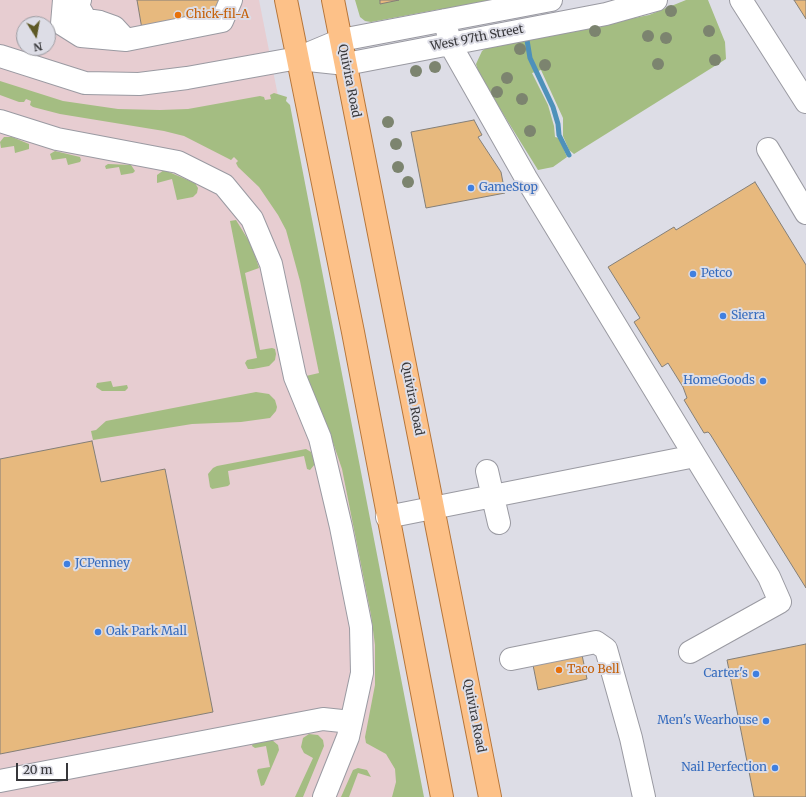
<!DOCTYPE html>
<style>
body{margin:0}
#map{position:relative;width:806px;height:797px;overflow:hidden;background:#dddde6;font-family:Merriweather,serif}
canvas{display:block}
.north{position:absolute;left:16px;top:16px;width:40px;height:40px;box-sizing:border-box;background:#dddde6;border:1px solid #9b9ba1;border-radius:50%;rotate:169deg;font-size:11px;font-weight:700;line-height:16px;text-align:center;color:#37373a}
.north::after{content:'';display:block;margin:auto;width:14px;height:18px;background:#5e5925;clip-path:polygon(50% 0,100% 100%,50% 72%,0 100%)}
.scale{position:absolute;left:16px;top:763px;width:52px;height:18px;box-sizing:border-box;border:2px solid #37373a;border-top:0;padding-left:5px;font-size:12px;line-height:14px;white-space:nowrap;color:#37373a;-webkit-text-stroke:3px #dddde6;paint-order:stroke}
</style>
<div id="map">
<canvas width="806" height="797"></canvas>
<div class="north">N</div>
<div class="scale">20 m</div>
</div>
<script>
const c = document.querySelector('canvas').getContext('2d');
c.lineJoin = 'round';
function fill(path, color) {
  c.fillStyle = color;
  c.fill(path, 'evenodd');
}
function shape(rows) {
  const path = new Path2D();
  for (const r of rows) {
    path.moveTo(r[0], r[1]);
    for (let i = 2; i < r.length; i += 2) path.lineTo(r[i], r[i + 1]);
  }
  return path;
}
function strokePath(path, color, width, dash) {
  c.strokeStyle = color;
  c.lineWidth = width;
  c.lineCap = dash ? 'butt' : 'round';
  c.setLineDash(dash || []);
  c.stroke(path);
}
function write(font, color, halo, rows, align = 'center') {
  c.font = font + ' Merriweather,serif';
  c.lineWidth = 4;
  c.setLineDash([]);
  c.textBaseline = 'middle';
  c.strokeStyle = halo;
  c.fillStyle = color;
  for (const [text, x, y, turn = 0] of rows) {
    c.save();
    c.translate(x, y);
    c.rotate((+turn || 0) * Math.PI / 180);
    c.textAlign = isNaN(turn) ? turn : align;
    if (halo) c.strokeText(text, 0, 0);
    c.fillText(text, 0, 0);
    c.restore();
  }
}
fill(shape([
 [0,0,259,0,417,797,0,797],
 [24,24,48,24,48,48,24,48]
]), '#e7cdd1');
fill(shape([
 [355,0,380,0,380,3,399,0,490,0,445,10,441,9,371,22,365,21,360,17],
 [686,0,708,0,725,42,726,59,574,154,569,150,563,136,563,118,541,70,532,73,548,105,554,126,555,137,559,138,567,157,553,167,538,170,479,75,476,64,482,51,486,48,649,15],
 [0,81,63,101,118,109,160,110,188,109,260,96,264,97,265,100,271,99,270,95,274,93,287,97,286,101,290,105,298,147,424,797,392,797,396,782,395,769,386,754,366,743,365,737,375,685,375,645,371,615,342,469,328,428,306,376,319,373,300,281,286,230,278,215,259,187,238,167,236,163,238,161,234,157,231,160,184,136,164,131,60,114,33,107,30,105,31,101,26,99,24,102,19,102,0,95],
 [4,137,12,137,29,144,29,149,15,153,14,146,1,148,0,142],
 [55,151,80,157,81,160,80,162,68,165,66,158,52,160,50,154],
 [108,164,131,165,135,171,133,173,121,175,119,167,106,169,105,166],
 [164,170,195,183,198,188,197,193,193,197,177,200,172,179,157,183,157,175],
 [236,220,252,246,259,268,245,273,260,350,272,348,275,349,276,354,275,360,269,366,253,369,248,369,245,363,247,360,257,358,230,221],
 [111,381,113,387,127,385,128,388,125,391,102,391,96,387,97,383],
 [256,392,269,394,275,400,277,407,276,411,270,418,241,422,192,424,93,440,91,431,96,430,106,421],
 [306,449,311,452,315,464,310,470,307,469,304,456,228,471,230,484,228,486,212,489,210,487,208,474,213,468,217,466],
 [309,734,318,735,323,740,324,746,303,797,295,797,313,758,304,753,301,747,303,738],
 [272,740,278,745,279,750,264,785,261,786,257,771,258,769,270,767,266,746,255,748,252,746,253,743],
 [358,768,367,770,371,777,358,773,349,797,341,797,353,770]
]), '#a4bd82');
strokePath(shape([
 [527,40,530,58,553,107,558,124,559,135,569,155]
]), '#4e91ba', 5);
const building = shape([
 [137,0,221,0,218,20,143,35,137,0],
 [380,0,399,0,380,4,380,0],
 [794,0,806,0,806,19,794,0],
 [474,120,482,135,478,137,501,172,505,193,426,208,411,132,474,120],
 [755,182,806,265,806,588,710,434,708,432,704,433,684,400,687,398,683,387,668,363,662,367,634,322,640,318,608,267,674,227,676,230,755,182],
 [92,441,101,482,165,469,213,712,0,754,0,459,92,441],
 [806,644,806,797,754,797,727,660,806,644],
 [581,650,587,679,538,690,532,660,581,650]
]);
fill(building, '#e7b97e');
strokePath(building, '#847f78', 1);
const minor = shape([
 [64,0,62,24,81,36,126,40],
 [80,0,78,6,86,20,100,22,114,27,126,40,222,21,231,0],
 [741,0,806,102],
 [445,20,450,44,526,178,695,456],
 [0,56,85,83,139,84,187,78,298,58,341,40,551,0],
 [299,59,346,64,606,14,656,0],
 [0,121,57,139,178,162,224,185,252,219,271,264,295,377,320,438,341,527,361,627,362,673,348,737,324,797],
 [768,149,806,213],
 [487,471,499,523],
 [387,517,695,456,769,577,780,602,690,652],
 [511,659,596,642,606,649,631,738,644,797],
 [0,781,323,719,351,722]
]);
const major = shape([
 [286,0,353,332,442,797],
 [333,0,490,797]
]);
strokePath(minor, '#9a9aa2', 24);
strokePath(major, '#b67539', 24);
strokePath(minor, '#fff', 22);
strokePath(major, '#fdc188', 22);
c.fillStyle = '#7c846f';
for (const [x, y] of [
 [671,11],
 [595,31],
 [709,31],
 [648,36],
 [666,38],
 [520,49],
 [715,60],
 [658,64],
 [545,65],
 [435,67],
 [416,71],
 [507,78],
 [497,92],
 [522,99],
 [388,122],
 [530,131],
 [396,144],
 [398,167],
 [408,182]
]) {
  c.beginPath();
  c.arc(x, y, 6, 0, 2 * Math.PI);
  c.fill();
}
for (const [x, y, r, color] of [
 [178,15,4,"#e8710a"],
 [471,188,4,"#3f7fe0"],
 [693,274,4,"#3f7fe0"],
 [723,316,4,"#3f7fe0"],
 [763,381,4,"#3f7fe0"],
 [67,564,4,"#3f7fe0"],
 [98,632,4,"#3f7fe0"],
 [559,670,4,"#e8710a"],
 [756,674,4,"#3f7fe0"],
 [766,721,4,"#3f7fe0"],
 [775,768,4,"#3f7fe0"]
]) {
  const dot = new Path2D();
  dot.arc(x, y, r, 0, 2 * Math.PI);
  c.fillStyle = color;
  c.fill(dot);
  strokePath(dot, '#dddde6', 1.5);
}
write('12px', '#c56008', '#dddde6', [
 ["Chick-fil-A",186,15],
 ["Taco Bell",567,670]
], 'left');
write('12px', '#37373a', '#dddde6', [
 ["West 97th Street",477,38,-11],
 ["Quivira Road",349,81,79],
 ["Quivira Road",412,399,79],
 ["Quivira Road",474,716,79]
]);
write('12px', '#366cbe', '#dddde6', [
 ["GameStop",479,188],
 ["Petco",701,274],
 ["Sierra",731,316],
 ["HomeGoods",755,381,"right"],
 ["JCPenney",75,564],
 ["Oak Park Mall",106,632],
 ["Carter's",748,674,"right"],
 ["Men's Wearhouse",758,721,"right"],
 ["Nail Perfection",767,768,"right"]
], 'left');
</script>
